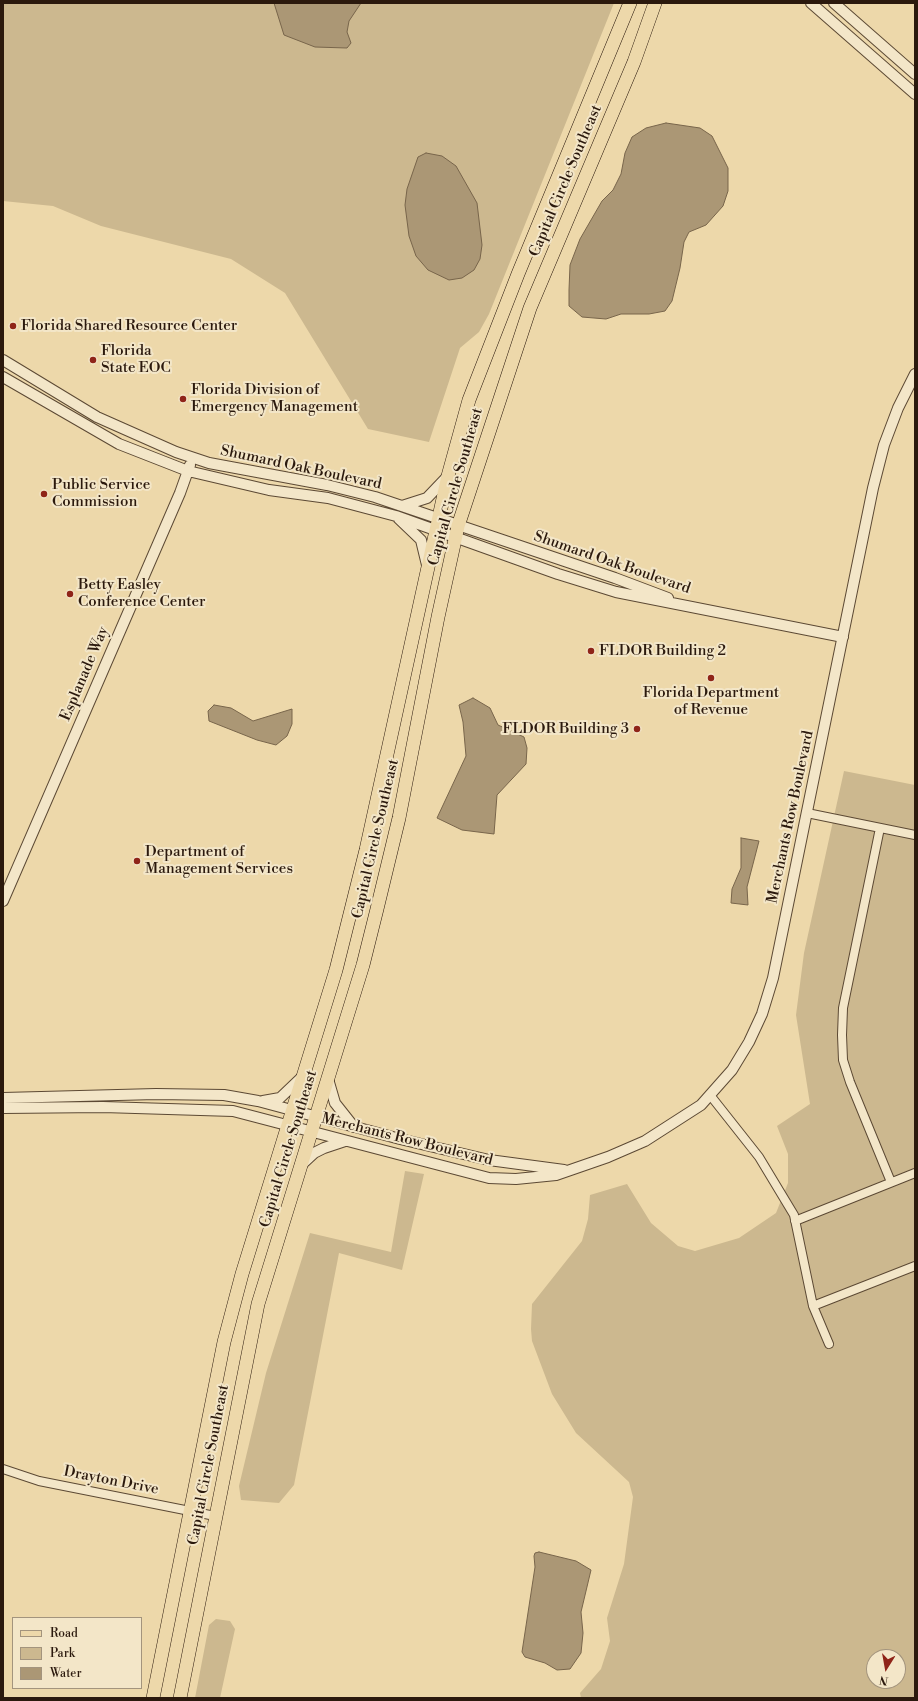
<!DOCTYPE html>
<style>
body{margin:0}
#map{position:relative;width:918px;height:1701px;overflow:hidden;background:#edd8aa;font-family:"Libre Bodoni",serif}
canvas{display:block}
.frame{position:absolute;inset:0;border:4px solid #2b190d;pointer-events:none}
.legend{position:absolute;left:12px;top:1617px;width:130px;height:72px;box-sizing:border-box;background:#f3e6c8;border:1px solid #a3947d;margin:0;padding:5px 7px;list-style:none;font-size:12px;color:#2b190d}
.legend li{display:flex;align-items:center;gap:8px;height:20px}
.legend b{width:20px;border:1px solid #a3947d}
.north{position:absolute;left:866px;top:1649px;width:40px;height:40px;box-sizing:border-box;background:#f3e6c8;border:1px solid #a3947d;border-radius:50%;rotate:191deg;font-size:11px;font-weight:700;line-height:16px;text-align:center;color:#2b190d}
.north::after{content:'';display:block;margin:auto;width:14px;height:18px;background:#8f2418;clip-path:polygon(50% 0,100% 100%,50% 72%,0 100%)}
</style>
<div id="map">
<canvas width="918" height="1701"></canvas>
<div class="frame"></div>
<ul class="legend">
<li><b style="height:5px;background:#edd8aa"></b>Road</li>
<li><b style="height:11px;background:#ccb88f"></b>Park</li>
<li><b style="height:11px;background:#ab9775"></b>Water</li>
</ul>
<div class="north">N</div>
</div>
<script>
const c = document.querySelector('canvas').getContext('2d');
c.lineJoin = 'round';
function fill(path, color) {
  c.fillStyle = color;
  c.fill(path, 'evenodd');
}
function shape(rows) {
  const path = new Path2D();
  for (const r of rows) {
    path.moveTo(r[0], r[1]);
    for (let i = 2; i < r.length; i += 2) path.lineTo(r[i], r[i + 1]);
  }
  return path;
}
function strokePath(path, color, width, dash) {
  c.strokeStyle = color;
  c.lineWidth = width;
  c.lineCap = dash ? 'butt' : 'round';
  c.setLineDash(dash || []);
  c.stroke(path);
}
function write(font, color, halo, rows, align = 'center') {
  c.font = font + ' "Libre Bodoni",serif';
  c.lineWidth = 4;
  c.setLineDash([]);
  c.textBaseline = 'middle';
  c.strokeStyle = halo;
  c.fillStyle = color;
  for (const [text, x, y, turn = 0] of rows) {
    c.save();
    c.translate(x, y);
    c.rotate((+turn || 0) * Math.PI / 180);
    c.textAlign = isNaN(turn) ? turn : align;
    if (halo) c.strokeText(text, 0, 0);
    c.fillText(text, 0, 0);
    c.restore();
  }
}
fill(shape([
 [3,3,614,3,489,314,479,332,460,348,429,442,368,429,285,293,231,259,101,226,53,206,3,201],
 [844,771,915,785,915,1698,581,1698,580,1693,601,1669,610,1641,607,1618,624,1564,633,1497,629,1482,576,1433,552,1394,532,1341,531,1329,532,1304,582,1241,588,1219,590,1195,627,1184,651,1223,678,1246,695,1251,739,1238,776,1213,788,1183,788,1154,777,1126,810,1104,796,1015,804,953],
 [874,1657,898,1657,898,1681,874,1681],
 [405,1171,424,1174,402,1270,339,1253,294,1485,279,1503,241,1500,239,1486,266,1373,310,1233,391,1252],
 [216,1619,230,1621,235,1629,220,1698,195,1698,209,1625]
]), '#ccb88f');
const water = shape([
 [274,3,361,3,349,21,347,32,351,43,347,48,315,47,284,35,274,3],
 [666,123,700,128,712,136,728,168,728,191,723,206,706,225,689,232,684,242,680,268,672,301,665,311,649,314,621,314,606,319,582,317,569,306,569,290,570,265,580,239,602,201,613,190,621,174,625,153,632,137,646,128,666,123],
 [426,153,442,156,456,166,477,203,482,245,480,259,474,270,462,278,449,280,428,270,416,256,409,236,405,205,407,189,418,157,426,153],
 [473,698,490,708,498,725,524,737,527,748,526,764,497,795,494,834,462,830,437,818,466,756,463,722,459,705,473,698],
 [214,705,231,708,253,721,292,709,292,724,287,736,276,745,257,740,209,721,208,711,214,705],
 [741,838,759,841,747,887,748,905,731,903,732,889,741,868,741,838],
 [539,1552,576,1561,591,1570,581,1612,583,1633,581,1653,570,1669,557,1670,545,1663,525,1657,522,1652,535,1567,534,1556,535,1553,539,1552]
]);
fill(water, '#ab9775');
strokePath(water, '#78654b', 1);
const minor = shape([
 [807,813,915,835],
 [880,828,843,1008,842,1035,843,1060,850,1082,891,1182],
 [710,1095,759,1157,794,1215,813,1306,829,1344],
 [795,1221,915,1173],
 [813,1306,915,1266],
 [3,1469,39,1481,215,1516]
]);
const tertiary = shape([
 [811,3,915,94],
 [834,3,915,74],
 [3,360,97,417,176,452,209,463,327,485,375,497,615,578,668,598],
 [3,377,119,444,188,471,269,490,328,498,396,516,558,574,616,592,843,637],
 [402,506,427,498,448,476],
 [399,519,421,540,427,565],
 [3,901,180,493,190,465],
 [328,1079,335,1103,354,1127],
 [3,1098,156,1094,224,1095,258,1101,400,1139,489,1160,564,1170],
 [263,1101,280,1098,302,1077],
 [3,1108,103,1107,233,1111,489,1178,516,1179,556,1175,608,1157,645,1141,701,1105,732,1070,749,1042,762,1014,773,978,873,488,884,445,898,408,915,374],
 [300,1166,314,1153,324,1148,345,1141]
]);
const primary = shape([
 [153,1698,224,1342,242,1274,336,970,366,850,448,476,469,400,518,274,630,3],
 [180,1698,258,1304,363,965,377,909,399,818,438,617,458,526,530,308,634,62,655,3]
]);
strokePath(minor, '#5c4934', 10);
strokePath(tertiary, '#5c4934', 12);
strokePath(primary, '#2b190d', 14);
strokePath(minor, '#f3e6c8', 8);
strokePath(tertiary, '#f3e6c8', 10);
strokePath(primary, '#edd8aa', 13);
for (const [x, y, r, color] of [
 [13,326,4,"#8f2418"],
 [93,360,4,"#8f2418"],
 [183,399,4,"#8f2418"],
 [44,494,4,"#8f2418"],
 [70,594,4,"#8f2418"],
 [591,651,4,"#8f2418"],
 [711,678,4,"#8f2418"],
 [637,729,4,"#8f2418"],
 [137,861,4,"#8f2418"]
]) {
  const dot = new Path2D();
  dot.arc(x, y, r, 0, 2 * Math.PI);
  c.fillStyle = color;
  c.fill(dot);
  strokePath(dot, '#f3e6c8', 1.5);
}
write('15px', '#2b190d', '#f3e6c8', [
 ["Capital Circle Southeast",566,181,-67],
 ["Shumard Oak Boulevard",301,468,12],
 ["Capital Circle Southeast",456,487,-74],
 ["Shumard Oak Boulevard",612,563,19],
 ["Esplanade Way",85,674,-67],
 ["Merchants Row Boulevard",791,817,-78],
 ["Capital Circle Southeast",376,839,-77],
 ["Merchants Row Boulevard",407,1140,14],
 ["Capital Circle Southeast",289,1149,-73],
 ["Capital Circle Southeast",209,1465,-79],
 ["Drayton Drive",111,1481,11]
]);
write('15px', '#2b190d', '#f3e6c8', [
 ["Florida Shared Resource Center",21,326],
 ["Florida",101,351],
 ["State EOC",101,368],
 ["Florida Division of",191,390],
 ["Emergency Management",191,407],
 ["Public Service",52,485],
 ["Commission",52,502],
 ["Betty Easley",78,585],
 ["Conference Center",78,602],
 ["FLDOR Building 2",599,651],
 ["Florida Department",711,693,"center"],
 ["of Revenue",711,710,"center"],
 ["FLDOR Building 3",629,729,"right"],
 ["Department of",145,852],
 ["Management Services",145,869]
], 'left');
</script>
